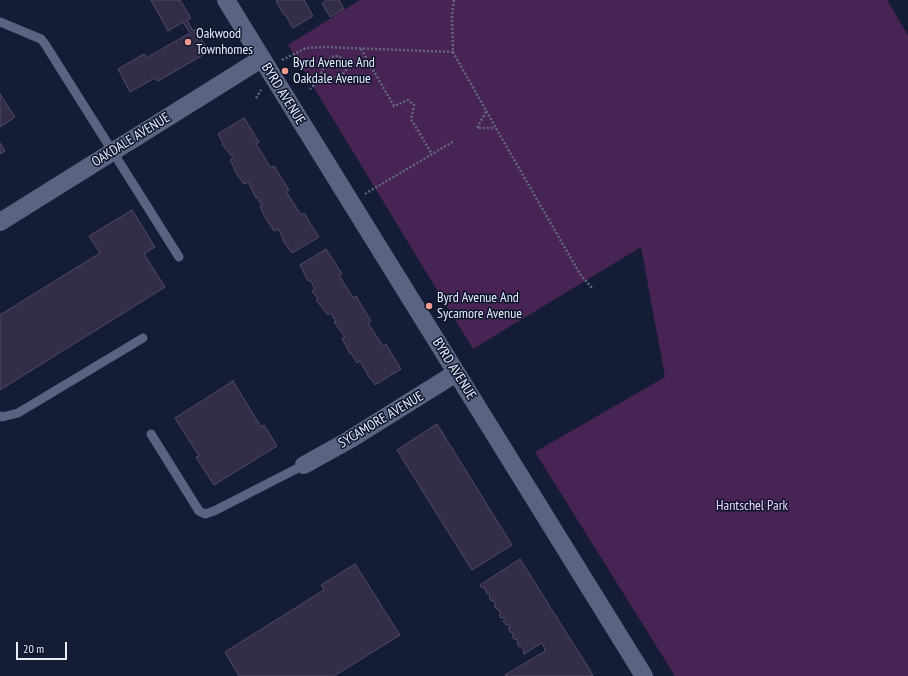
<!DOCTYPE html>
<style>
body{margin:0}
#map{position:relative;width:908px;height:676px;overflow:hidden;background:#151d36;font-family:"PT Sans Narrow",sans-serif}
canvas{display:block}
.scale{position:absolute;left:16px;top:642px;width:51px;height:18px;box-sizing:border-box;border:2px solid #e6edfe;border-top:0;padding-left:5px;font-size:12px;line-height:14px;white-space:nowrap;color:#e6edfe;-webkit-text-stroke:3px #0d142c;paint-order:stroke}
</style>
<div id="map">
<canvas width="908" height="676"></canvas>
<div class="scale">20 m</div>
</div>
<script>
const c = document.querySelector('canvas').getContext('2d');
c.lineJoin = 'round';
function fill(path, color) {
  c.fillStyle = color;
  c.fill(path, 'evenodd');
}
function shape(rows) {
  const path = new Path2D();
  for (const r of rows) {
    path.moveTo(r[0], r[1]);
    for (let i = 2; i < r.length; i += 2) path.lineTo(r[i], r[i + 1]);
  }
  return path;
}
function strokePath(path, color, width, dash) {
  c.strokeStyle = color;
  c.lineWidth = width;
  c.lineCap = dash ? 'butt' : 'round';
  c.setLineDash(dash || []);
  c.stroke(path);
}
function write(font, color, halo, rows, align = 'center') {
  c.font = font + ' "PT Sans Narrow",sans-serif';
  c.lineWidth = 3;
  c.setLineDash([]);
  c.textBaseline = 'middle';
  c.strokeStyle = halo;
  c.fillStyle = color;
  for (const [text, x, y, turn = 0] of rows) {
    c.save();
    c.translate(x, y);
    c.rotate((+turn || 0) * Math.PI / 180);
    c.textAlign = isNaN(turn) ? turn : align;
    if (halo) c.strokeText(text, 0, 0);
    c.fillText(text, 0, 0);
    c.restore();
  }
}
fill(shape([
 [360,0,887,0,908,35,908,676,675,676,535,452,665,377,641,247,473,349,288,45]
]), '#472453');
const building = shape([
 [151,0,180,0,191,18,187,20,193,31,196,29,208,52,158,81,155,78,130,92,118,69,144,54,146,58,190,33,183,22,168,31,151,0],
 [277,0,304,0,313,16,293,28,285,14,284,15,276,1,277,0],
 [327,0,339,0,344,9,330,17,322,3,327,0],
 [0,94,15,117,0,127,0,94],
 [244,118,259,142,256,144,271,168,274,166,289,190,286,191,301,215,304,213,319,237,292,253,282,239,283,238,278,229,274,231,269,223,268,223,260,207,262,206,257,197,256,198,248,182,244,184,234,170,235,169,230,160,233,158,222,144,223,143,218,134,244,118],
 [0,143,5,151,0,154,0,143],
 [132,210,155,247,144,254,165,287,0,390,0,315,100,253,89,236,132,210],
 [326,249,342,274,339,275,353,298,356,296,371,321,368,323,383,346,386,344,401,369,375,385,371,378,370,379,360,361,357,363,351,353,350,354,342,338,345,337,334,322,336,322,331,313,328,315,316,300,318,299,312,291,315,289,310,280,308,281,300,265,326,249],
 [233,381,261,427,264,425,277,446,214,485,196,457,199,456,175,418,233,381],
 [437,424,512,545,472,570,397,450,437,424],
 [520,559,593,675,590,676,506,676,505,675,545,651,544,650,545,649,542,643,524,654,523,652,524,651,521,646,519,647,517,643,518,642,517,639,515,640,512,636,514,635,512,632,511,633,508,628,510,627,508,624,506,625,503,621,505,620,503,617,501,618,499,615,501,613,494,606,496,605,493,600,491,601,489,597,490,596,489,593,487,594,484,587,482,588,480,585,520,559],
 [355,564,400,635,334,676,239,676,225,652,324,590,321,585,355,564]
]);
fill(building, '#332d49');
strokePath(building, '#514b69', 1);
strokePath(shape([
 [454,0,452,14,453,52,501,137,580,274,593,289],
 [361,49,394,106,408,100,414,105,411,119,432,154],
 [282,60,306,48,324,47,453,52],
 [304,80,317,77,319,77,329,78,338,77,344,73,346,70,346,61,338,56,334,56,329,59,325,65,316,83,310,89],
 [256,98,261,90],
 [486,112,477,128,495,128],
 [365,194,454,141]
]), '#61697f', 2.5, [2, 2]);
strokePath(shape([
 [0,22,41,39,45,44,179,257],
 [0,416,2,417,18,413,143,338],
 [151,434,199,511,205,514,214,511,304,465]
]), '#5a6482', 9);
strokePath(shape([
 [226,0,290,104,644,676],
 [0,222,261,59],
 [304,465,349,440,456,373]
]), '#5a6482', 18);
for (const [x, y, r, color] of [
 [188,42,4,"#f59c90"],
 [285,71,4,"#f59c90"],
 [429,306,4,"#f59c90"]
]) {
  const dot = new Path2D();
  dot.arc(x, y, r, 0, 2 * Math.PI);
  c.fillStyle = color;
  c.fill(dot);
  strokePath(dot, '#0d142c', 1.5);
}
write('14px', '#e6edfe', '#0d142c', [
 ["Oakwood",196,34],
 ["Townhomes",196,50],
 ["Byrd Avenue And",293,63],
 ["Oakdale Avenue",293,79],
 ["Byrd Avenue And",437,298],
 ["Sycamore Avenue",437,314]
], 'left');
write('14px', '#e6edfe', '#0d142c', [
 ["BYRD AVENUE",283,94,58],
 ["OAKDALE AVENUE",131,140,-32],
 ["BYRD AVENUE",454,369,58],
 ["SYCAMORE AVENUE",381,420,-31]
]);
write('14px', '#f1d5fc', '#0d142c', [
 ["Hantschel Park",752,506]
]);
</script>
